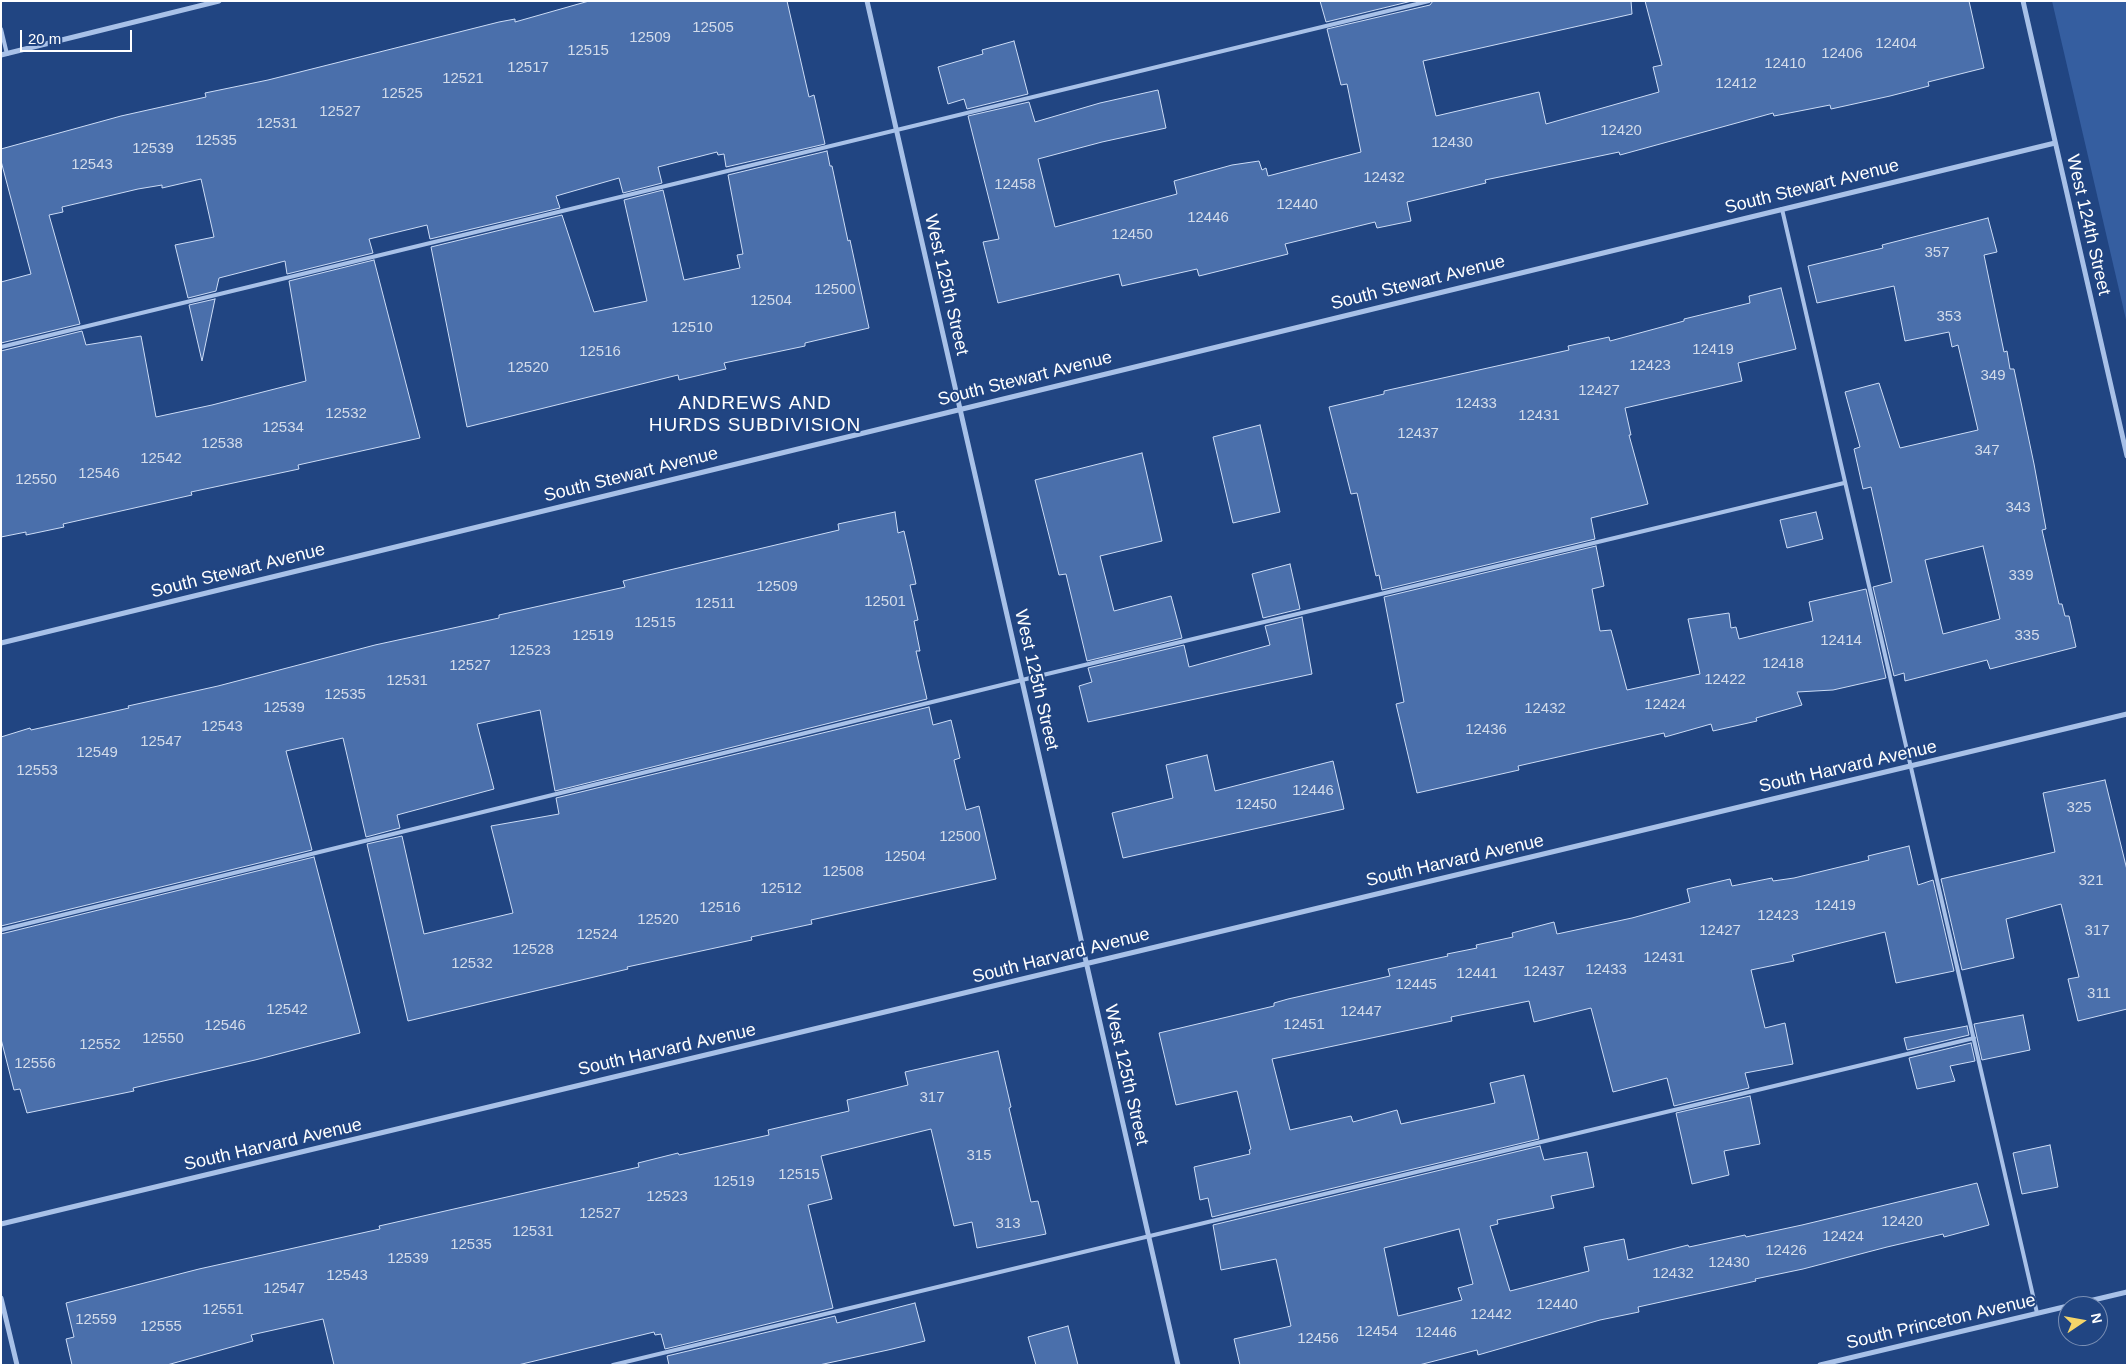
<!DOCTYPE html>
<style>
body{margin:0}
#map{position:relative;width:2128px;height:1366px;overflow:hidden;background:#214582;font-family:Arial,sans-serif}
canvas{display:block}
.frame{position:absolute;inset:0;border:2px solid #fff;pointer-events:none}
.north{position:absolute;left:2058px;top:1296px;width:50px;height:50px;box-sizing:border-box;background:#214582;border:1px solid #7a8fb4;border-radius:50%;rotate:78deg;font-size:14px;font-weight:700;line-height:20px;text-align:center;color:#fff}
.north::after{content:'';display:block;margin:auto;width:18px;height:22px;background:#f5d569;clip-path:polygon(50% 0,100% 100%,50% 72%,0 100%)}
.scale{position:absolute;left:20px;top:30px;width:112px;height:22px;box-sizing:border-box;border:2px solid #fff;border-top:0;padding-left:6px;font-size:15px;line-height:18px;white-space:nowrap;color:#fff;-webkit-text-stroke:4px #214582;paint-order:stroke}
</style>
<div id="map">
<canvas width="2128" height="1366"></canvas>
<div class="frame"></div>
<div class="north">N</div>
<div class="scale">20 m</div>
</div>
<script>
const c = document.querySelector('canvas').getContext('2d');
c.lineJoin = 'round';
function fill(path, color) {
  c.fillStyle = color;
  c.fill(path, 'evenodd');
}
function shape(rows) {
  const path = new Path2D();
  for (const r of rows) {
    path.moveTo(r[0], r[1]);
    for (let i = 2; i < r.length; i += 2) path.lineTo(r[i], r[i + 1]);
  }
  return path;
}
function strokePath(path, color, width, dash) {
  c.strokeStyle = color;
  c.lineWidth = width;
  c.lineCap = dash ? 'butt' : 'round';
  c.setLineDash(dash || []);
  c.stroke(path);
}
function write(font, color, halo, rows, align = 'center') {
  c.font = font + ' Arial,sans-serif';
  c.lineWidth = 4;
  c.setLineDash([]);
  c.textBaseline = 'middle';
  c.strokeStyle = halo;
  c.fillStyle = color;
  for (const [text, x, y, turn = 0] of rows) {
    c.save();
    c.translate(x, y);
    c.rotate((+turn || 0) * Math.PI / 180);
    c.textAlign = isNaN(turn) ? turn : align;
    if (halo) c.strokeText(text, 0, 0);
    c.fillText(text, 0, 0);
    c.restore();
  }
}
fill(shape([
 [2052,1,2127,1,2127,324]
]), '#355ea0');
const building = shape([
 [589,1,787,1,809,97,814,95,825,144,726,167,724,154,718,155,717,152,658,167,662,183,623,193,619,178,556,196,560,208,430,239,427,225,369,239,373,253,287,274,285,261,219,278,216,291,188,298,175,245,214,237,201,179,162,188,162,185,138,189,62,207,63,212,49,215,80,324,1,343,1,282,31,274,1,161,1,149,121,116,206,97,205,93,268,80,499,22,515,19,515,22,589,1],
 [1320,1,1412,1,1326,22,1320,1],
 [1433,1,1631,1,1632,14,1423,61,1436,116,1539,92,1546,124,1659,92,1653,67,1662,65,1645,1,1969,1,1984,68,1928,82,1929,86,1890,96,1831,109,1830,105,1774,116,1773,113,1620,155,1619,152,1485,180,1486,183,1407,202,1411,221,1377,228,1375,222,1285,244,1288,254,1199,276,1197,269,1122,286,1119,274,998,303,983,242,999,239,968,116,1029,102,1035,122,1100,103,1158,90,1166,128,1102,142,1038,159,1055,227,1177,194,1174,181,1232,165,1259,161,1262,170,1266,168,1268,176,1361,152,1347,84,1341,85,1327,29,1430,5,1433,1],
 [1014,41,1028,94,967,109,964,99,948,104,938,67,983,54,982,50,1014,41],
 [827,151,830,166,832,166,848,241,850,240,869,328,805,343,805,346,724,363,726,369,679,380,678,375,467,427,431,247,562,215,594,312,647,301,624,200,663,190,684,280,740,268,737,255,743,254,728,175,827,151],
 [1988,218,1997,252,1984,255,2004,352,2007,351,2010,369,2014,369,2034,464,2046,529,2042,530,2059,604,2062,604,2065,616,2069,616,2076,647,1990,669,1987,660,1905,681,1904,673,1894,676,1873,587,1892,582,1871,487,1863,489,1854,449,1860,447,1845,392,1879,383,1900,448,1978,430,1958,345,1952,347,1949,332,1905,341,1894,286,1817,303,1808,266,1883,248,1882,245,1988,218],
 [1983,546,2000,619,1943,634,1925,560,1983,546],
 [374,260,420,438,298,465,299,469,191,492,192,495,63,524,64,527,26,535,26,532,1,537,1,351,82,331,86,345,141,336,156,417,212,405,306,381,289,281,374,260],
 [1781,288,1796,349,1738,363,1742,381,1625,408,1631,435,1629,435,1648,504,1591,518,1595,539,1382,590,1379,575,1376,576,1357,493,1351,494,1329,407,1384,394,1384,391,1569,350,1568,346,1609,337,1610,341,1684,321,1684,319,1750,303,1749,296,1781,288],
 [215,299,202,361,189,305,215,299],
 [1260,425,1280,512,1233,523,1213,437,1260,425],
 [1142,453,1162,541,1100,556,1114,611,1171,596,1182,638,1087,661,1066,574,1059,575,1035,480,1142,453],
 [895,512,898,533,904,531,916,584,910,585,918,620,914,621,920,651,916,651,927,699,555,791,540,710,477,724,494,789,397,815,400,828,366,837,343,738,286,751,312,850,1,926,1,737,30,728,31,730,129,708,128,706,218,686,375,645,499,618,499,615,625,587,623,581,839,530,838,524,895,512],
 [1816,512,1823,539,1787,548,1780,520,1816,512],
 [1596,546,1604,586,1592,589,1600,631,1611,630,1627,690,1700,674,1688,619,1729,613,1731,628,1736,627,1739,639,1813,621,1809,602,1866,589,1886,678,1833,690,1797,692,1802,705,1756,718,1757,721,1713,731,1711,724,1665,737,1664,733,1518,766,1519,770,1417,793,1396,704,1404,702,1384,597,1596,546],
 [1290,564,1300,609,1263,618,1252,574,1290,564],
 [1302,617,1312,674,1088,722,1079,686,1092,682,1088,668,1184,645,1189,667,1270,645,1265,626,1302,617],
 [929,707,933,725,951,720,960,758,954,760,966,810,979,806,996,879,811,920,812,924,751,937,752,940,627,967,628,969,408,1021,367,844,402,836,424,934,513,913,491,826,559,814,556,798,929,707],
 [1207,755,1215,791,1333,761,1344,809,1123,858,1112,813,1173,798,1166,765,1207,755],
 [2105,780,2127,870,2127,1009,2078,1021,2068,979,2079,977,2061,904,2006,919,2014,958,1962,970,1941,879,2055,852,2043,793,2105,780],
 [1909,846,1918,885,1933,880,1954,971,1896,983,1885,932,1792,955,1794,961,1751,970,1765,1028,1785,1023,1793,1064,1745,1073,1749,1088,1674,1106,1667,1078,1613,1092,1591,1008,1534,1022,1529,1001,1451,1017,1452,1021,1272,1059,1290,1130,1351,1116,1353,1122,1397,1110,1401,1124,1495,1103,1490,1083,1524,1075,1539,1139,1212,1217,1208,1198,1200,1200,1194,1167,1250,1154,1249,1150,1251,1149,1237,1091,1176,1105,1159,1033,1274,1006,1274,1003,1288,999,1390,976,1388,969,1448,956,1447,954,1477,948,1476,945,1513,937,1512,933,1554,922,1557,934,1632,918,1690,902,1687,889,1730,879,1732,886,1772,878,1773,881,1794,878,1869,860,1868,856,1909,846],
 [314,857,360,1033,255,1060,133,1088,134,1091,27,1113,20,1089,14,1090,1,1039,1,934,314,857],
 [2023,1015,2030,1050,1982,1060,1974,1024,2023,1015],
 [1967,1026,1969,1035,1907,1050,1904,1038,1967,1026],
 [1971,1043,1975,1061,1950,1066,1955,1081,1917,1089,1909,1058,1971,1043],
 [998,1051,1011,1107,1009,1108,1031,1202,1038,1201,1046,1234,977,1248,972,1222,954,1226,931,1129,821,1156,832,1199,808,1205,833,1308,665,1349,661,1334,655,1335,654,1332,518,1365,334,1365,323,1319,251,1335,253,1341,167,1365,72,1365,66,1339,74,1337,66,1303,199,1269,380,1229,379,1226,639,1167,638,1163,678,1153,679,1155,769,1135,768,1130,849,1111,847,1100,908,1085,905,1072,998,1051],
 [1750,1096,1760,1144,1724,1151,1729,1175,1692,1184,1676,1113,1750,1096],
 [2050,1145,2058,1187,2022,1194,2013,1153,2050,1145],
 [1540,1146,1544,1160,1587,1152,1594,1187,1551,1196,1554,1208,1497,1220,1498,1224,1490,1226,1510,1291,1589,1271,1584,1247,1624,1239,1628,1260,1688,1245,1689,1247,1745,1235,1746,1237,1802,1225,1977,1183,1989,1225,1944,1237,1943,1234,1887,1247,1803,1269,1755,1279,1756,1281,1638,1307,1639,1312,1600,1320,1478,1355,1477,1350,1419,1365,1240,1365,1234,1339,1291,1326,1276,1259,1221,1270,1213,1225,1540,1146],
 [1459,1229,1473,1284,1458,1288,1462,1300,1398,1316,1384,1248,1459,1229],
 [915,1303,925,1341,888,1350,819,1365,669,1365,667,1356,835,1316,837,1323,915,1303],
 [1068,1326,1078,1365,1036,1365,1028,1337,1068,1326]
]);
fill(building, '#4a6fab');
strokePath(building, '#ccdcf6', 1);
strokePath(shape([
 [1,29,7,54],
 [1782,209,2037,1313],
 [1,347,1429,1],
 [1,930,1022,680,1844,483],
 [613,1365,1974,1038]
]), '#a8c1e8', 4);
strokePath(shape([
 [867,1,1178,1365],
 [2023,1,2127,456],
 [1,55,219,1],
 [1,643,2055,143],
 [1,1224,2127,714],
 [1,1298,17,1365],
 [2068,1306,2127,1292],
 [1820,1365,2068,1306]
]), '#a8c1e8', 5);
write('15px', '#d2dbea', null, [
 ["12505",713,28],
 ["12509",650,38],
 ["12404",1896,44],
 ["12515",588,51],
 ["12406",1842,54],
 ["12410",1785,64],
 ["12517",528,68],
 ["12521",463,79],
 ["12412",1736,84],
 ["12525",402,94],
 ["12527",340,112],
 ["12531",277,124],
 ["12420",1621,131],
 ["12535",216,141],
 ["12430",1452,143],
 ["12539",153,149],
 ["12543",92,165],
 ["12432",1384,178],
 ["12458",1015,185],
 ["12440",1297,205],
 ["12446",1208,218],
 ["12450",1132,235],
 ["357",1937,253],
 ["12500",835,290],
 ["12504",771,301],
 ["353",1949,317],
 ["12510",692,328],
 ["12419",1713,350],
 ["12516",600,352],
 ["12423",1650,366],
 ["12520",528,368],
 ["349",1993,376],
 ["12427",1599,391],
 ["12433",1476,404],
 ["12532",346,414],
 ["12431",1539,416],
 ["12534",283,428],
 ["12437",1418,434],
 ["12538",222,444],
 ["347",1987,451],
 ["12542",161,459],
 ["12546",99,474],
 ["12550",36,480],
 ["343",2018,508],
 ["339",2021,576],
 ["12509",777,587],
 ["12501",885,602],
 ["12511",715,604],
 ["12515",655,623],
 ["12519",593,636],
 ["335",2027,636],
 ["12414",1841,641],
 ["12523",530,651],
 ["12418",1783,664],
 ["12527",470,666],
 ["12422",1725,680],
 ["12531",407,681],
 ["12535",345,695],
 ["12424",1665,705],
 ["12539",284,708],
 ["12432",1545,709],
 ["12543",222,727],
 ["12436",1486,730],
 ["12547",161,742],
 ["12549",97,753],
 ["12553",37,771],
 ["12446",1313,791],
 ["12450",1256,805],
 ["325",2079,808],
 ["12500",960,837],
 ["12504",905,857],
 ["12508",843,872],
 ["321",2091,881],
 ["12512",781,889],
 ["12419",1835,906],
 ["12516",720,908],
 ["12423",1778,916],
 ["12520",658,920],
 ["12427",1720,931],
 ["317",2097,931],
 ["12524",597,935],
 ["12528",533,950],
 ["12431",1664,958],
 ["12532",472,964],
 ["12433",1606,970],
 ["12437",1544,972],
 ["12441",1477,974],
 ["12445",1416,985],
 ["311",2099,994],
 ["12542",287,1010],
 ["12447",1361,1012],
 ["12451",1304,1025],
 ["12546",225,1026],
 ["12550",163,1039],
 ["12552",100,1045],
 ["12556",35,1064],
 ["317",932,1098],
 ["315",979,1156],
 ["12515",799,1175],
 ["12519",734,1182],
 ["12523",667,1197],
 ["12527",600,1214],
 ["12420",1902,1222],
 ["313",1008,1224],
 ["12531",533,1232],
 ["12424",1843,1237],
 ["12535",471,1245],
 ["12426",1786,1251],
 ["12539",408,1259],
 ["12430",1729,1263],
 ["12432",1673,1274],
 ["12543",347,1276],
 ["12547",284,1289],
 ["12440",1557,1305],
 ["12551",223,1310],
 ["12442",1491,1315],
 ["12559",96,1320],
 ["12555",161,1327],
 ["12454",1377,1332],
 ["12446",1436,1333],
 ["12456",1318,1339]
]);
write('18px', '#fff', '#214582', [
 ["South Stewart Avenue",1812,187,-14],
 ["West 124th Street",2088,225,77],
 ["South Stewart Avenue",1418,283,-14],
 ["West 125th Street",946,285,77],
 ["South Stewart Avenue",1025,379,-14],
 ["South Stewart Avenue",631,475,-14],
 ["South Stewart Avenue",238,571,-14],
 ["West 125th Street",1036,680,77],
 ["South Harvard Avenue",1848,767,-13],
 ["South Harvard Avenue",1455,861,-13],
 ["South Harvard Avenue",1061,956,-14],
 ["South Harvard Avenue",667,1050,-13],
 ["West 125th Street",1126,1075,77],
 ["South Harvard Avenue",273,1145,-13],
 ["South Princeton Avenue",1941,1322,-13]
]);
c.letterSpacing = '1px';
write('19px', '#fff', '#214582', [
 ["ANDREWS AND",755,404],
 ["HURDS SUBDIVISION",755,426]
]);
c.letterSpacing = '0px';
</script>
